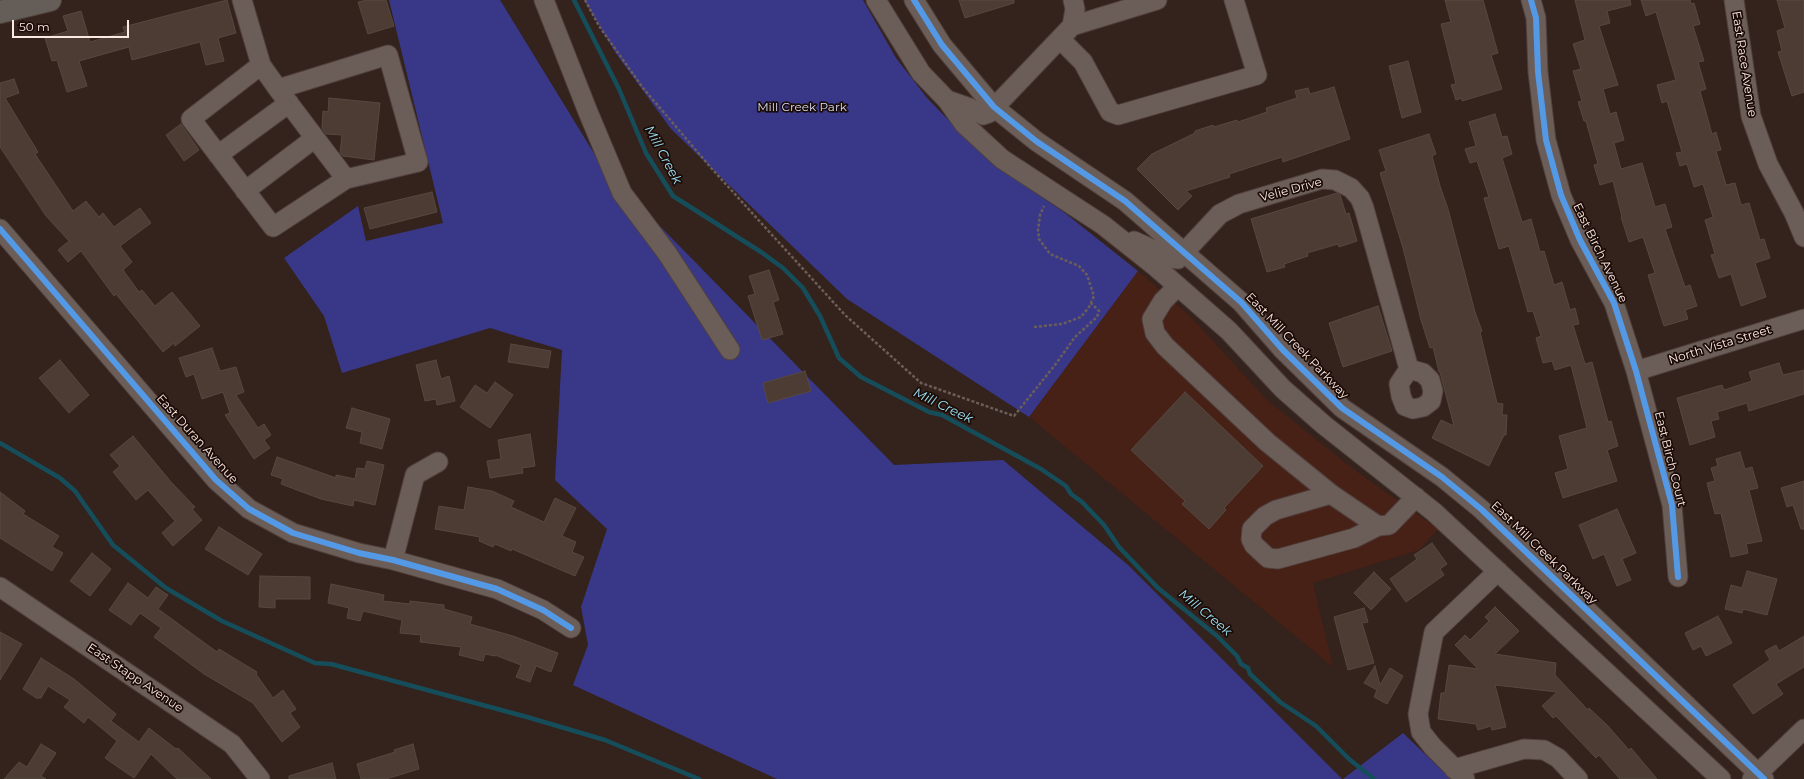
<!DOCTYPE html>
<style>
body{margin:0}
#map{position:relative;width:1804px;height:779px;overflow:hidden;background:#34221c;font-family:Montserrat,sans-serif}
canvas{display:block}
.scale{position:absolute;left:12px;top:20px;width:117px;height:18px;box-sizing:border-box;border:2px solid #fde9e3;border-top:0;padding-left:5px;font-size:12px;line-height:14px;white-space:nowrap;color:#fde9e3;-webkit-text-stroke:3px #1b0b07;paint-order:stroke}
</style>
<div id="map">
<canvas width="1804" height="779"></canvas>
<div class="scale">50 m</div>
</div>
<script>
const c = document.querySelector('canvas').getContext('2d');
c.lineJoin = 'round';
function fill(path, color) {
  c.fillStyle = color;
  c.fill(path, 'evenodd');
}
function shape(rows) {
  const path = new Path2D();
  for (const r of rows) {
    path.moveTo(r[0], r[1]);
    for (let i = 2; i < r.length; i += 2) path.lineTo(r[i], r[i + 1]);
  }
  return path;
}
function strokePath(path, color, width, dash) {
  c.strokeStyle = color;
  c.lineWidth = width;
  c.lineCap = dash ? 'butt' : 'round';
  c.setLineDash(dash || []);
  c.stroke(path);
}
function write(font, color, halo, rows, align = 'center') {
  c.font = font + ' Montserrat,sans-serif';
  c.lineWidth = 3.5;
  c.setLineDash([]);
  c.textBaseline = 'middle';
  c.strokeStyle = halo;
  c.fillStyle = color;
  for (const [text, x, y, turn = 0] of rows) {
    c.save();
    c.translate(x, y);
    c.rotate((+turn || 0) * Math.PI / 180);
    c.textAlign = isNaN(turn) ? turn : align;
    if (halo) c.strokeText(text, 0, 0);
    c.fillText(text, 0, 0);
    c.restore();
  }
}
fill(shape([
 [1138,271,1190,316,1268,401,1352,468,1438,529,1419,550,1313,583,1333,667,1029,417]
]), '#472016');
fill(shape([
 [389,0,500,0,603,168,894,465,1003,460,1128,565,1342,779,777,779,573,685,588,645,581,607,607,529,555,480,562,350,490,328,342,373,324,316,284,258,358,206,366,241,443,223],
 [584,0,863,0,896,58,927,98,968,140,1009,175,1065,213,1138,271,1029,417,847,299,671,129,615,52],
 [1403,733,1451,779,1343,779]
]), '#393888');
strokePath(shape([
 [574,0,619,89,646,153,673,196,761,252,783,268,803,288,820,316,839,358,861,377,929,412,942,415,1041,469,1066,486,1071,494,1082,502,1104,525,1119,547,1158,588,1217,636,1237,656,1241,664,1248,668,1250,674,1280,702,1316,726,1349,759,1374,779],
 [0,443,60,478,75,491,113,545,166,588,222,621,315,663,331,664,527,717,605,740,699,779]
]), '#154e5a', 4.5);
const building = shape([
 [227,0,236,33,218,38,224,61,206,65,200,42,132,60,129,47,79,61,87,86,67,92,57,60,52,61,45,38,68,31,63,16,81,11,90,42,125,32,123,27,227,0],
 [367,0,386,0,394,26,368,34,358,2,367,0],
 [959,0,1014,0,1014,3,965,18,959,0],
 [1445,0,1483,0,1498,53,1491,55,1502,89,1462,101,1462,98,1456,100,1451,85,1456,84,1441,24,1451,22,1445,0],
 [1575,0,1630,0,1631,5,1607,11,1610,23,1599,26,1618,85,1603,89,1610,114,1616,112,1624,140,1614,143,1621,169,1642,163,1655,207,1665,204,1672,227,1665,229,1685,287,1690,285,1697,306,1685,310,1688,319,1664,326,1648,275,1655,273,1643,237,1629,242,1621,217,1622,217,1613,181,1600,185,1594,165,1598,164,1586,121,1584,121,1578,102,1582,101,1573,71,1581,69,1573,44,1585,40,1575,0],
 [1641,0,1690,0,1691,4,1694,3,1700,24,1693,26,1704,61,1698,62,1706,89,1700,91,1712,134,1716,132,1721,150,1716,151,1726,185,1735,183,1741,205,1749,203,1760,240,1764,239,1770,258,1755,263,1766,297,1741,306,1731,274,1719,278,1711,255,1715,254,1705,220,1713,217,1703,184,1694,187,1687,164,1680,166,1676,153,1682,152,1667,101,1662,103,1657,85,1676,80,1656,12,1646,16,1641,0],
 [1777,0,1804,0,1804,92,1792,96,1778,52,1782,51,1777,31,1785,28,1777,0],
 [1408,61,1421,112,1402,118,1389,66,1408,61],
 [14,79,19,93,5,98,38,152,35,154,73,211,86,201,99,217,103,213,114,227,140,208,151,223,120,246,132,262,123,270,139,292,142,290,155,306,172,292,200,326,175,346,174,343,163,352,116,294,114,296,81,251,68,262,58,250,69,241,46,216,0,147,0,83,14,79],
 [1334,87,1350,139,1283,162,1282,157,1229,174,1230,177,1186,191,1192,196,1178,210,1137,169,1152,154,1195,133,1195,131,1213,125,1214,127,1237,120,1238,122,1267,112,1266,108,1297,98,1295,91,1308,88,1310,94,1334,87],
 [329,98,380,103,374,160,343,156,340,153,342,135,326,134,322,128,323,111,328,112,329,98],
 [1495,114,1502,137,1507,136,1512,154,1502,158,1522,222,1531,219,1540,252,1544,251,1554,285,1562,282,1570,310,1575,308,1579,324,1573,325,1585,364,1592,362,1608,422,1611,421,1618,446,1607,450,1617,481,1563,498,1555,473,1568,469,1559,436,1587,428,1571,365,1555,370,1552,361,1543,363,1536,338,1541,336,1533,311,1528,312,1509,246,1499,249,1484,198,1489,197,1477,161,1470,163,1465,149,1476,146,1469,122,1495,114],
 [181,124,199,150,184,161,166,135,181,124],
 [1429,134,1436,154,1432,156,1440,186,1448,209,1475,312,1482,331,1480,332,1497,403,1503,404,1502,415,1507,415,1506,435,1504,435,1489,466,1432,438,1441,420,1454,426,1440,372,1439,372,1433,347,1430,348,1421,320,1403,248,1380,173,1386,171,1379,150,1429,134],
 [432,192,437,212,370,229,364,208,432,192],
 [1337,193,1340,195,1346,214,1349,213,1357,241,1339,247,1338,244,1307,253,1308,256,1284,264,1285,267,1267,272,1251,219,1337,193],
 [769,270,779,300,773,302,783,334,762,340,748,296,755,294,749,276,769,270],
 [1378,306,1392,351,1343,367,1329,323,1378,306],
 [511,344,551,351,548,368,508,362,511,344],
 [212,348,220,371,236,367,244,392,236,395,258,428,264,424,271,435,264,440,270,448,254,459,225,415,230,413,223,392,202,399,194,374,186,377,179,358,212,348],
 [60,360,89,395,69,413,39,378,60,360],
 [436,360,441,379,449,376,455,401,437,405,436,399,425,401,416,365,436,360],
 [1779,363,1783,375,1804,370,1804,394,1749,411,1747,403,1717,412,1719,419,1711,421,1715,437,1690,445,1677,398,1722,385,1724,390,1752,381,1749,372,1779,363],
 [805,371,811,391,768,403,763,383,805,371],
 [495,382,513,395,490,428,460,407,475,385,487,393,495,382],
 [1185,392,1263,466,1224,508,1226,510,1209,529,1182,504,1185,501,1131,450,1185,392],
 [352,408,390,419,382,449,360,443,362,432,346,428,352,408],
 [530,434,535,466,522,468,523,473,490,478,487,461,501,459,498,440,530,434],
 [133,436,171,482,195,507,192,509,202,520,173,546,162,533,175,521,148,490,136,500,113,472,120,466,110,455,133,436],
 [1740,452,1745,469,1752,467,1758,488,1749,490,1762,541,1746,544,1748,553,1731,557,1721,513,1715,514,1707,483,1715,481,1711,468,1718,466,1716,459,1740,452],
 [277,457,336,478,336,475,355,479,357,468,365,469,367,461,384,465,375,505,354,500,353,506,321,499,281,484,283,479,271,475,277,457],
 [1804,481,1804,529,1801,529,1793,505,1787,507,1781,488,1804,481],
 [468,487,492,491,514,501,511,507,544,522,555,498,576,508,562,536,576,542,572,552,584,557,575,576,512,549,511,551,495,544,493,547,479,541,480,537,435,529,439,506,464,510,468,487],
 [0,492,25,511,23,514,59,536,52,547,63,553,52,571,0,538,0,492],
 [1617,509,1636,553,1622,559,1631,580,1617,586,1604,554,1593,559,1579,525,1617,509],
 [219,527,262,554,248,575,205,549,219,527],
 [1432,543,1447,564,1440,569,1444,575,1406,602,1390,579,1417,559,1414,555,1432,543],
 [92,553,111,569,90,596,70,581,92,553],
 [1747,571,1777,579,1767,615,1743,609,1742,613,1725,609,1731,585,1742,588,1747,571],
 [1374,572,1391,589,1371,610,1354,593,1374,572],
 [260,576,310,577,310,599,275,599,275,608,259,607,260,576],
 [128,583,148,598,156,587,168,595,158,609,217,652,219,649,257,672,256,674,273,698,283,690,296,709,290,713,300,727,282,742,253,703,204,674,154,637,161,628,140,613,131,625,109,610,128,583],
 [331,584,384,595,383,601,410,604,410,601,444,605,444,609,472,617,470,624,513,636,558,653,551,672,536,666,530,682,516,677,521,665,495,655,495,656,485,654,483,661,459,655,461,647,420,642,421,635,400,633,402,620,363,611,360,621,347,618,349,608,328,603,331,584],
 [1495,607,1519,631,1495,654,1556,663,1555,675,1588,710,1589,708,1608,726,1629,750,1631,748,1657,779,1620,779,1599,755,1596,758,1556,716,1553,718,1542,706,1557,692,1495,685,1506,727,1492,730,1491,726,1478,730,1476,724,1438,719,1441,693,1445,693,1449,665,1478,669,1455,645,1465,635,1470,640,1489,621,1485,617,1495,607],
 [1364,608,1368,622,1362,623,1374,663,1348,670,1334,617,1364,608],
 [1718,616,1732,643,1706,656,1701,646,1693,650,1685,633,1718,616],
 [0,632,22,644,0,680,0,632],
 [1804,636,1804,667,1776,684,1783,694,1753,714,1733,685,1770,660,1765,651,1776,645,1779,651,1804,636],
 [41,658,74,679,116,714,111,721,139,742,149,728,176,749,178,748,211,779,177,779,151,754,134,778,105,758,117,741,88,717,84,723,64,707,70,700,48,686,41,698,36,698,23,689,41,658],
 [1375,666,1380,685,1390,668,1403,676,1387,704,1374,697,1377,690,1364,683,1375,666],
 [41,744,56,753,41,776,46,779,4,779,19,762,27,767,41,744],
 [413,744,419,769,386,779,361,779,357,764,395,752,394,750,413,744],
 [332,763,336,779,289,779,289,776,332,763]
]);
fill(building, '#4c3c34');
strokePath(building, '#564841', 1);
const minor = shape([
 [242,0,261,65,278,89,388,55,418,162,346,179,273,227,191,119,261,65],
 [544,0,588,112,622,193,667,253,730,350],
 [876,0,921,73,947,100,964,124,1002,159,1103,225,1156,267,1229,331,1283,389,1324,425,1434,512,1721,779],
 [914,0,942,45,994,107,1036,141,1125,201,1241,302,1283,350,1342,408,1442,477,1481,509,1764,779],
 [1531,0,1536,18,1538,72,1546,140,1561,195,1580,240,1614,303,1636,371,1672,505,1678,577],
 [1734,0,1751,116,1768,164,1794,213,1804,237],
 [1072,26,1157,0],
 [1060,39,1083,62,1110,112,1118,115,1257,75,1234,0],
 [278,89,346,179],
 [947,100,970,108,983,115,989,113,1072,26,1075,9,1073,0],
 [218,155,289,103],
 [245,191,315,138],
 [0,229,216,480,249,509,293,533,359,553,393,560,497,589,543,610,571,628],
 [1134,241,1171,258,1178,259,1220,214,1239,204,1322,179,1335,180,1351,188,1360,198,1364,208,1409,369,1399,384,1401,396,1405,406,1413,409,1423,407,1431,401,1433,391,1430,380,1423,373,1409,369],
 [1178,286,1163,301,1152,319,1155,333,1165,346,1267,442,1331,494,1378,526,1389,525,1416,497],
 [1636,371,1804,319],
 [1331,494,1276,510,1265,516,1252,529,1251,539,1254,545,1268,558,1278,559,1354,538,1378,526],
 [393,560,415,475,438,462],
 [0,587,232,744,260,779],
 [1454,769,1524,749,1544,750,1558,758,1578,779],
 [1465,779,1433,747,1421,732,1418,714,1434,632,1498,571],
 [1752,779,1804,729]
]);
const major = shape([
 [0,12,50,0]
]);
strokePath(minor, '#50403d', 21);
strokePath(major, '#50403d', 24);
strokePath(shape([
 [585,0,599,26,643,88,712,169,845,315,921,383,1014,416,1055,365,1075,337,1097,317,1099,311,1091,303],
 [1034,327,1062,324,1081,317,1089,307,1094,296,1087,275,1079,266,1050,254,1039,239,1038,230,1040,215,1044,206]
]), '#6b5e5a', 2.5, [3, 2]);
strokePath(minor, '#6b5d58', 19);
strokePath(major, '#655e58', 22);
strokePath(shape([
 [914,0,942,45,994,107,1036,141,1125,201,1241,302,1283,350,1342,408,1442,477,1481,509,1764,779],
 [1531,0,1536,18,1538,72,1546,140,1561,195,1580,240,1614,303,1636,371,1672,505,1678,577],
 [0,229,216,480,249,509,293,533,359,553,393,560,497,589,543,610,571,628]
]), '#5399e6', 6);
write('12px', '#fde9e3', '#1b0b07', [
 ["East Race Avenue",1744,64,81],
 ["Velie Drive",1291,190,-15],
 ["East Birch Avenue",1600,253,64],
 ["North Vista Street",1720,345,-17],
 ["East Mill Creek Parkway",1297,346,46],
 ["East Duran Avenue",197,439,48],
 ["East Birch Court",1670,459,76],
 ["East Mill Creek Parkway",1544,553,44],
 ["East Stapp Avenue",135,678,34]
]);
write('12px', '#d7ddf8', '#1b0b07', [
 ["Mill Creek Park",802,107]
]);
write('italic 13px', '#9be4f8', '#1b0b07', [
 ["Mill Creek",663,155,62],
 ["Mill Creek",943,406,26],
 ["Mill Creek",1205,613,40]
]);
</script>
